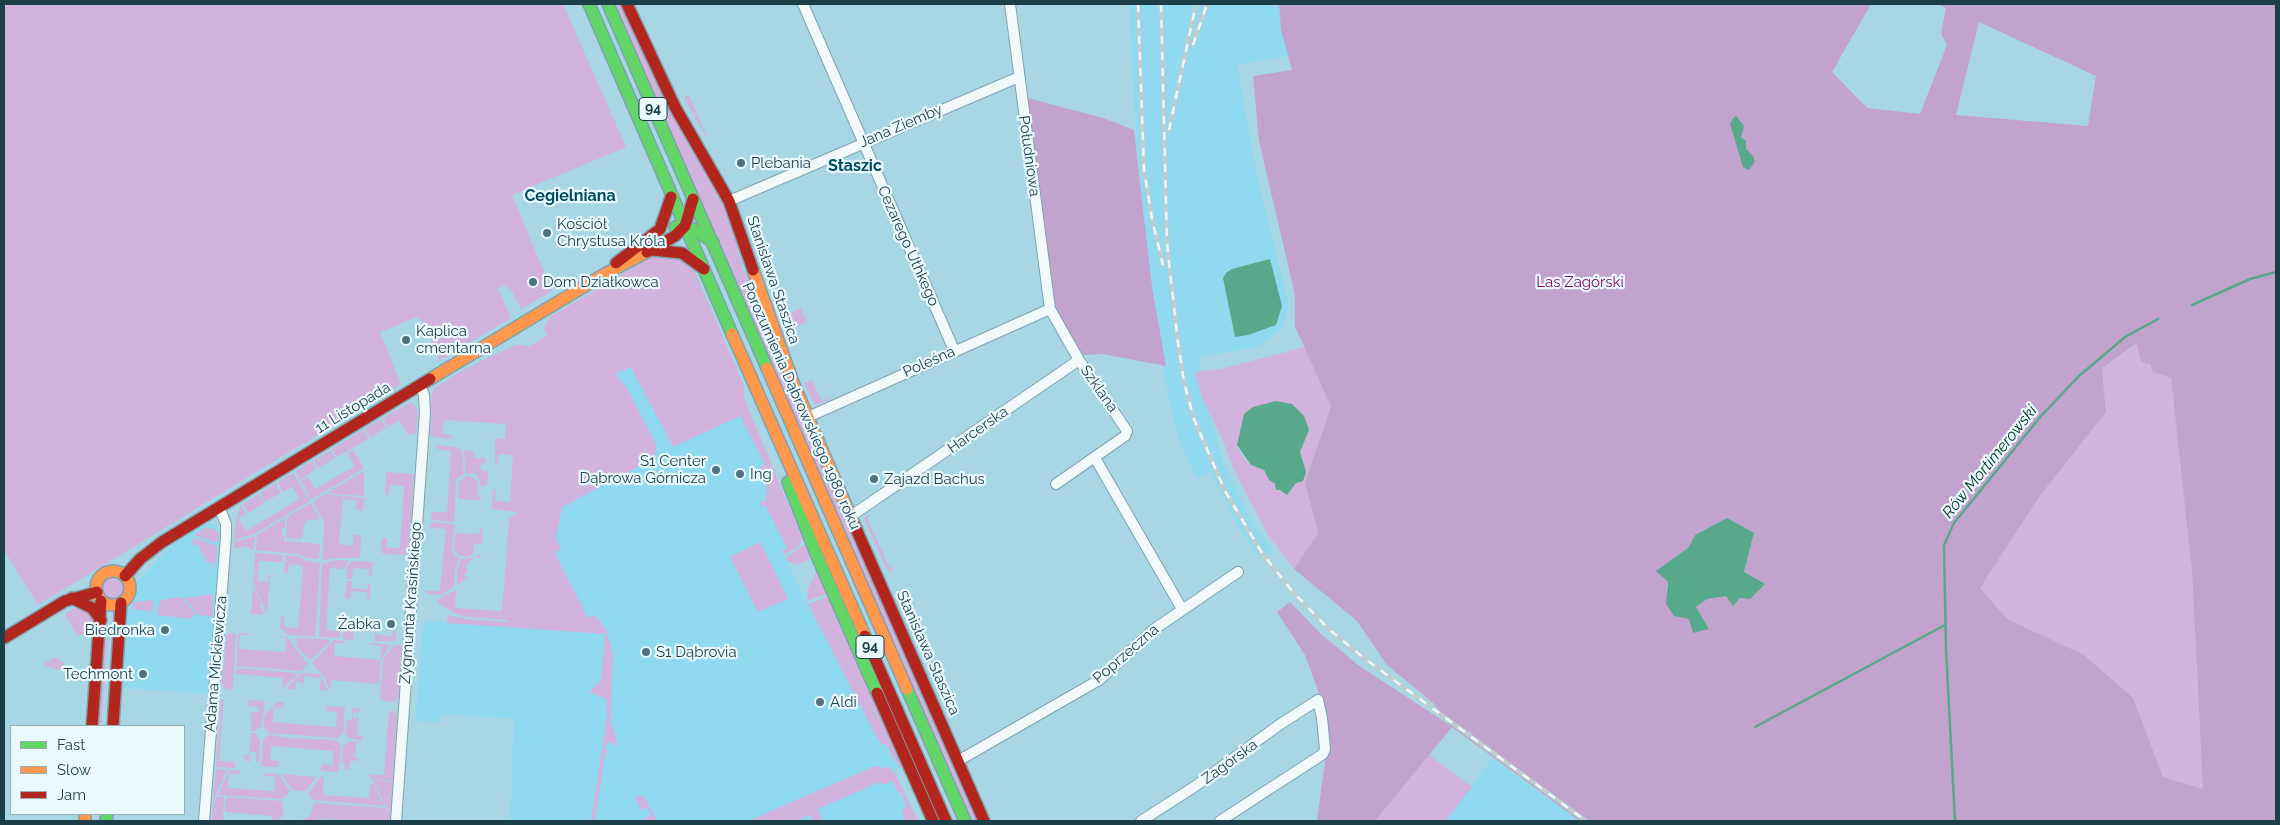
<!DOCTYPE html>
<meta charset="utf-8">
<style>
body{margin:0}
#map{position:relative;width:2280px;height:825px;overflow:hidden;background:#a8d6e4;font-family:Raleway,sans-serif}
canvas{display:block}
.frame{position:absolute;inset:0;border:5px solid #1b3e48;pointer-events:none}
.legend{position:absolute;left:10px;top:725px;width:175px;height:90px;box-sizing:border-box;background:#eaf9fe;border:1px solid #97aeb5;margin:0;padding:6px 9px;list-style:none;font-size:15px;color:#1b3e48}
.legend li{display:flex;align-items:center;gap:10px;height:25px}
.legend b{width:25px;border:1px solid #97aeb5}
</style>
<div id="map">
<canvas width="2280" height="825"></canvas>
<div class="frame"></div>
<ul class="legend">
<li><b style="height:6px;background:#63d668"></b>Fast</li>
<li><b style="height:6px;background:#ff974d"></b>Slow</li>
<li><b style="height:6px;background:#b3261e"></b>Jam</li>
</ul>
</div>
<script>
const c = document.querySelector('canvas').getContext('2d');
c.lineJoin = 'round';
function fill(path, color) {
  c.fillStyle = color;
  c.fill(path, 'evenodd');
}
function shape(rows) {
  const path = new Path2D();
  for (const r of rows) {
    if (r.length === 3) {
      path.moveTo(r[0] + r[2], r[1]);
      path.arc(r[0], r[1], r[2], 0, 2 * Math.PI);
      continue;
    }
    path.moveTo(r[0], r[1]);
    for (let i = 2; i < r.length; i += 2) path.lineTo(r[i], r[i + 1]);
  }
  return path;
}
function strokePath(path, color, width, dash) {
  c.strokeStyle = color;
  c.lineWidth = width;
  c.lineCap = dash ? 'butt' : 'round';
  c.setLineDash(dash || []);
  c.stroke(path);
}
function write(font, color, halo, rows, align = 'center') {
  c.font = font + ' Raleway,sans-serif';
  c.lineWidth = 4.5;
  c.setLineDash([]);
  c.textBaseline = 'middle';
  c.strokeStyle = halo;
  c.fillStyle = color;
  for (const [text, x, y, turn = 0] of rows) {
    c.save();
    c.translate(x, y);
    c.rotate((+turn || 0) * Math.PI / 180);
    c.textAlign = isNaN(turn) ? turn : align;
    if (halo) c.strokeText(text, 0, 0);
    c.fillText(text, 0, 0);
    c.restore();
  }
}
fill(shape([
 [1129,4,1279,4,1281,30,1289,56,1237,65,1258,181,1289,306,1282,329,1258,347,1198,357,1203,390,1223,462,1252,522,1274,553,1261,559,1240,530,1211,472,1197,479,1179,439,1166,385,1151,291,1136,134],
 [639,363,742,410,792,527,790,548,783,553,810,608,835,620,903,765,890,774,907,807,901,810,906,821,510,821,514,719,441,714,440,722,416,721,423,625,426,625,426,621,543,629,551,511,613,375],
 [204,524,212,524,217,527,222,535,210,694,123,688,125,673,122,669,126,609,137,582,174,543],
 [1492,758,1580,821,1445,821]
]), '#90daf0');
fill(shape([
 [4,4,563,4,626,147,512,195,552,291,521,309,511,290,504,285,498,289,511,318,439,361,425,323,417,317,380,332,401,384,38,605,4,550],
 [614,4,622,4,717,189,742,250,738,252,743,265,741,266,744,273,746,272,760,310,762,310,979,821,971,821],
 [689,95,707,137,706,137,684,97],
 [673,254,694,270,744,386,744,398,803,540,796,548,784,555,782,550,787,548,765,505,760,507,760,501,766,501,767,472,761,471,760,467,765,464,740,416,673,447,631,367,615,374,625,385,656,444,656,452,649,461,562,507,556,538,561,549,555,553,588,618,595,615,606,630,613,654,611,722,618,744,616,747,613,741,604,746,607,752,605,754,595,821,591,821,607,716,606,699,589,692,601,680,605,634,447,623,448,615,466,619,508,622,507,620,468,617,454,613,437,602,441,597,456,590,455,608,502,611,503,593,509,591,504,591,509,518,513,517,514,513,518,514,518,512,492,509,493,489,496,490,495,501,510,502,513,455,499,454,498,465,495,465,495,438,505,439,506,424,444,420,442,434,452,435,452,439,432,437,430,432,432,411,429,411,430,404,434,389,458,373,487,358,517,345,529,346,547,336,544,327,550,317,651,257],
 [801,308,807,322,791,329,796,340,789,343,792,338,786,321,781,317],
 [2138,343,2153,372,2171,378,2192,571,2203,789,2163,777,2133,698,2035,632,2007,619,1980,588,2039,497,2106,412,2102,368],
 [1305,347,1331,407,1305,482,1318,533,1294,569,1268,535,1234,470,1222,438,1203,400,1194,372,1221,369],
 [1244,414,1309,430,1300,452,1296,483,1288,494,1277,490,1275,484,1269,480,1264,470,1251,465,1243,457,1237,445],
 [812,380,822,401,828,398,829,400,815,405,804,383],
 [412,403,418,410,416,433,408,435,399,420,388,427,383,418,405,405],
 [381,419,386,428,370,438,365,429],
 [363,430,368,439,337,457,332,449],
 [436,445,458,447,462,452,464,474,456,479,454,522,431,520,432,512,447,512,451,451,436,449],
 [331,450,335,458,318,468,314,460],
 [353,450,364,468,311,500,301,481,308,477,315,489,355,466,348,453],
 [464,450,474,452,474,458,482,459,482,455,484,457,486,463,481,463,481,470,488,472,487,484,484,486,481,486,478,476,472,473,466,474],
 [312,461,316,469,300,480,295,471],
 [364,471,364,496,327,493],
 [386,472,414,474,409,550,405,555,383,554,381,551,382,538,387,538,386,547,400,548,404,486,390,485,389,495,385,495],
 [293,473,310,501,254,534,234,540,236,519,241,505,246,514,238,519,246,531,299,499,292,487,283,492,278,482],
 [466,476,473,477,477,481,478,497,481,498,481,500,458,499,459,482],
 [276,483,281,493,265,502,260,493],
 [258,494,264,503,248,513,243,504],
 [325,494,364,498,363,511,356,510,357,500,343,499,339,544,353,546,354,535,361,535,360,558,336,558,323,560,324,522,313,502],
 [311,503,320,519,309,520,305,522,302,539,286,538,287,517],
 [869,514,868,520,889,567,891,566,893,571,887,570,864,518],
 [285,518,285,528,282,528,282,534,284,535,284,541,320,544,319,559,307,558,297,554,256,550,257,535],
 [431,522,454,524,452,549,453,555,459,558,455,570,454,587,440,595,426,594,426,591,440,591,446,529,430,528],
 [207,527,216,530,219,534,218,543,193,535],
 [480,528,483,530,482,543,474,544,473,553,470,556,464,557,458,555,454,548,455,533,479,534],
 [255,536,254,550,250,549,249,547,234,548,234,542],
 [194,538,217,546,216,565,214,566,213,562,207,563,198,545,195,546,192,541],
 [760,542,788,599,758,612,730,557],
 [805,544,810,557,809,559,798,565,788,561,786,558],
 [255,553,283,555,283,562,259,561,258,572,254,572],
 [286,555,297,556,307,561,320,563,315,637,287,635,280,627,281,616,284,617,284,627,298,628,303,566,289,564,288,573,284,573],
 [475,555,480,555,481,559,475,556,465,567,468,571,463,576,468,577,457,586,457,572,461,559,471,558],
 [337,560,349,561,344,569,330,568,326,630,339,631,340,638,319,637,322,564],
 [352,561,373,562,371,576,369,576,369,569,353,568,352,579,347,579,347,568],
 [817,570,829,593,807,601,808,589],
 [254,574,258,574,258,581,268,582,268,575,270,575,267,614,253,582],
 [113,589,11],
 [347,581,352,581,351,588,367,590,368,584,370,583,370,599,367,598,367,592,351,591,350,599,345,599],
 [253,586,262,605,260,606,265,614,251,615],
 [213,594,213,617,198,615,185,598],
 [182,597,196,615,193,615,192,619,157,615,160,600],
 [826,597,829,598,903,765,900,768,891,755,888,747,880,742,875,734,810,608,808,605],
 [153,600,153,612,132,609,133,602],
 [74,608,84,609,91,616,93,622,93,628,78,637,65,615],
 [912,614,924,642,917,640,907,616],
 [355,620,353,640,343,639,343,621],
 [375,621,377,621,377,635,392,636,393,631,396,631,395,641,375,641],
 [229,633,236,634,233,690,224,688,222,684,226,636],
 [241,633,250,634,249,635,240,635,239,649,285,652,286,638,275,637,287,637,308,664,301,671,237,666,238,634],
 [103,637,108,639,106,660,101,726,96,726],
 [297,638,323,639,331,641,310,660,296,645],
 [334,640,345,641,345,643,335,643,334,656,380,660,382,646,371,645,371,643,390,645,381,660,379,684,331,680,330,692,324,676,312,663],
 [394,645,402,646,399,696,395,702,383,701,380,698,383,660],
 [55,657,64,663,63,668,59,670,45,666,45,663],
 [237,668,297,673,298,674,282,689,283,678,236,674],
 [301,673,320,674,328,691,320,691,321,678,304,676,303,689,302,682,296,682,295,689,286,689],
 [224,698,219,761,235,762,235,768,216,767,221,700],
 [249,700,265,701,262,726,255,731,251,731,252,717,246,716,250,716,251,712,258,712,259,707,246,706],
 [277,702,284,702,283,708,274,707,273,722,336,727,337,712,327,711,327,706,345,707,343,733,337,738,269,733,264,726,265,715],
 [352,708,360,708,359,713,353,712,353,718,358,718,357,736,363,736,363,740,350,739,345,733,347,720,352,720],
 [389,711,395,711,397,716,393,781,372,779,368,774,384,775],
 [251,733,255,733,260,740,259,762,256,762,256,752,250,752,250,762,246,761,243,755,244,751,243,755,249,755],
 [269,734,288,738,337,740,341,746,338,772,321,771,322,764,333,765,333,751,271,746,270,760,279,761,279,767,261,766,263,740],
 [350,741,363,743,356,743,355,758,362,760,350,761,349,769,344,769,345,763,341,762,343,746],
 [1429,755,1472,787,1445,821,1375,821],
 [875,766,885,768,888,766,895,773,918,821,906,821,901,810,907,807,901,792,898,793,893,781,887,784,877,783,818,809,823,821,812,821,810,815,795,821,748,821],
 [216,769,227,770,213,802],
 [229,770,240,771,240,774,229,773,228,788,274,791,276,777,265,776,265,773,278,774,290,791,283,799,218,795],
 [281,774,317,777,305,791,292,790],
 [321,777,324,777,323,795,369,798,370,784,373,784,385,806,313,800,308,793],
 [372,780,393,782,391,814],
 [640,795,645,798,657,821,646,821,645,818,651,815,647,807,641,810,635,798],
 [217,796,224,797,223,821,212,820,213,805],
 [226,797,282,801,284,813,279,821,272,821,272,816,225,812],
 [314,803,386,808,391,816,390,821,320,819,320,821,299,821,310,816]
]), '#d1b3dd');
fill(shape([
 [1279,4,1871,4,1832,72,1867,108,1920,114,1947,45,1941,34,1946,8,1938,4,2276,4,2276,821,1580,821,1452,727,1375,821,1317,821,1325,761,1326,723,1319,693,1305,655,1277,612,1290,602,1321,634,1358,665,1451,726,1433,703,1387,665,1357,621,1294,569,1318,533,1305,482,1331,407,1295,326,1295,295,1259,141,1253,76,1292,70,1281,30],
 [1979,22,2096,76,2088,126,1956,115],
 [2137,343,2141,362,2150,364,2153,372,2171,378,2192,571,2203,789,2163,777,2133,698,2084,655,2007,619,1980,588,2039,497,2106,412,2102,368],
 [1727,518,1754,533,1744,572,1765,584,1740,598,1733,605,1726,596,1707,599,1696,607,1709,629,1689,619,1666,590,1668,582,1657,571,1688,548,1695,535],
 [1024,97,1103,118,1134,130,1152,287,1166,366,1103,354,1083,355,1054,308]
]), '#c2a3ce');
fill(shape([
 [1736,116,1744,126,1741,137,1746,141,1746,149,1753,156,1755,162,1749,170,1743,167,1730,124,1733,118],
 [1270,259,1282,306,1276,325,1248,335,1235,337,1223,278,1227,272,1232,269],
 [1276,401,1292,404,1304,416,1309,430,1300,452,1306,472,1303,481,1296,483,1287,495,1280,490,1276,490,1275,484,1269,480,1264,470,1251,465,1237,445,1244,414,1253,407],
 [1727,518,1754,533,1744,572,1765,584,1750,599,1740,598,1733,606,1726,596,1707,599,1696,607,1709,629,1693,633,1689,619,1674,616,1666,604,1668,582,1656,571,1688,548,1695,535]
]), '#58a88c');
strokePath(shape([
 [2192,305,2250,279,2276,272],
 [1755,727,1945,625],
 [1955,821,1946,649,1944,545,1954,523,2041,416,2079,376,2125,337,2158,319]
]), '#58a88c', 2.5);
const street = shape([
 [803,4,954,350],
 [1010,4,1050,309,1079,360,1127,431,1125,436,1056,484],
 [729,201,1019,77],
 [808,417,1050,309],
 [1095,458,1182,609],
 [851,516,1079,360],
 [958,761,1099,680,1153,630,1238,572],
 [204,821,226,537,226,524,219,507],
 [396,821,425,413,424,395,420,385],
 [1141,821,1194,787,1279,725,1318,700,1322,718,1325,749,1323,754,1220,821]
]);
const fast = shape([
 [589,4,732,334],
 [608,4,767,368],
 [675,227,693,229,713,242],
 [788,482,817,556,877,693],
 [907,689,965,821],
 [106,821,107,814]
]);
const slow = shape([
 [753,270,794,385,854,524],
 [732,334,865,636],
 [767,368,907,689],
 [430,379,603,275,647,252],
 [113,588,17],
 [85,814,85,821]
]);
const jam = shape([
 [627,4,675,107,729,201,753,270],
 [652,250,682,253,704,269],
 [647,252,675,236,685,226,693,199],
 [616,263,660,229,671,197],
 [854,524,984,821],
 [125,576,140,559,162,542,430,379],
 [72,598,92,608,101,620],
 [865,636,946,821],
 [4,638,65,601,97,592],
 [877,693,933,821],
 [92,726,101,601],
 [113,726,121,603]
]);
strokePath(street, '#7da3ae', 12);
strokePath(fast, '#7da3ae', 14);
strokePath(slow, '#7da3ae', 14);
strokePath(jam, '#7da3ae', 14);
strokePath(street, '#f2f9fb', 10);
strokePath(fast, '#63d668', 11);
strokePath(slow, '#ff974d', 11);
strokePath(jam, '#b3261e', 11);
const rail = shape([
 [1138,4,1144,170,1152,219,1163,265],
 [1161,4,1167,244,1178,343,1184,382,1194,419,1225,491,1262,553,1292,591,1331,631,1364,658,1586,821],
 [1193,45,1207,4],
 [1169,130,1196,4]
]);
strokePath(rail, '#bfcdd1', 4.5);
strokePath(rail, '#eaf9fe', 2.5, [8]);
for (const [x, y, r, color] of [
 [741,163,5,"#4c737f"],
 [547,233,5,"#4c737f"],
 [533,282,5,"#4c737f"],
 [406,340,5,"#4c737f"],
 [716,470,5,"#4c737f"],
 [740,474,5,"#4c737f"],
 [874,479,5,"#4c737f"],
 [391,624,5,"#4c737f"],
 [165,630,5,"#4c737f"],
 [646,652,5,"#4c737f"],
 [143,674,5,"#4c737f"],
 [820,702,5,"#4c737f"]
]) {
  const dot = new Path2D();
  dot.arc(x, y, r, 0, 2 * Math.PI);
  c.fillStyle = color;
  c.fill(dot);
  strokePath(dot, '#eaf9fe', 2);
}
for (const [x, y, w] of [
 [653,109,28],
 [870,647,28]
]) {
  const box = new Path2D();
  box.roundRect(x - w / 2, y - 11.5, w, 23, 4);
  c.fillStyle = '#eaf9fe';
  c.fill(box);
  strokePath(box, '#1b3e48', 1);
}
write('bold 14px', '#1b3e48', null, [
 ["94",653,109],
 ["94",870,647]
]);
write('15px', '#1b3e48', '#eaf9fe', [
 ["Jana Ziemby",901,126,-23],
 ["Południowa",1029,156,82],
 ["Cezarego Uthkego",908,246,66],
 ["Stanisława Staszica",773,280,71],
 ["Poleśna",929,362,-24],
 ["Szklana",1099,389,55],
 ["Porozumienia Dąbrowskiego 1980 roku",801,406,66],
 ["11 Listopada",353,408,-31],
 ["Harcerska",978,430,-35],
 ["Zygmunta Krasińskiego",411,603,-86],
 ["Stanisława Staszica",928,653,66],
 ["Poprzeczna",1126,654,-41],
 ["Adama Mickiewicza",216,664,-85],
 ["Zagórska",1230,762,-36]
]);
write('15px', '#1b3e48', '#eaf9fe', [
 ["Plebania",751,163],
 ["Kościół",557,224],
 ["Chrystusa Króla",557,241],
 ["Dom Działkowca",543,282],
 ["Kaplica",416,331],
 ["cmentarna",416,348],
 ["S1 Center",706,461,"right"],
 ["Dąbrowa Górnicza",706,478,"right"],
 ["Ing",750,474],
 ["Zajazd Bachus",884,479],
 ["Żabka",381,624,"right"],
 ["Biedronka",155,630,"right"],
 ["S1 Dąbrovia",656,652],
 ["Techmont",133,674,"right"],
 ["Aldi",830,702]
], 'left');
write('15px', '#7f0867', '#eaf9fe', [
 ["Las Zagórski",1580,282]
]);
write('bold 16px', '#004d5e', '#eaf9fe', [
 ["Staszic",855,166],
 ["Cegielniana",570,196]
]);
write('italic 16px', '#00351e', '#eaf9fe', [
 ["Rów Mortimerowski",1990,462,-51]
]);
</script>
